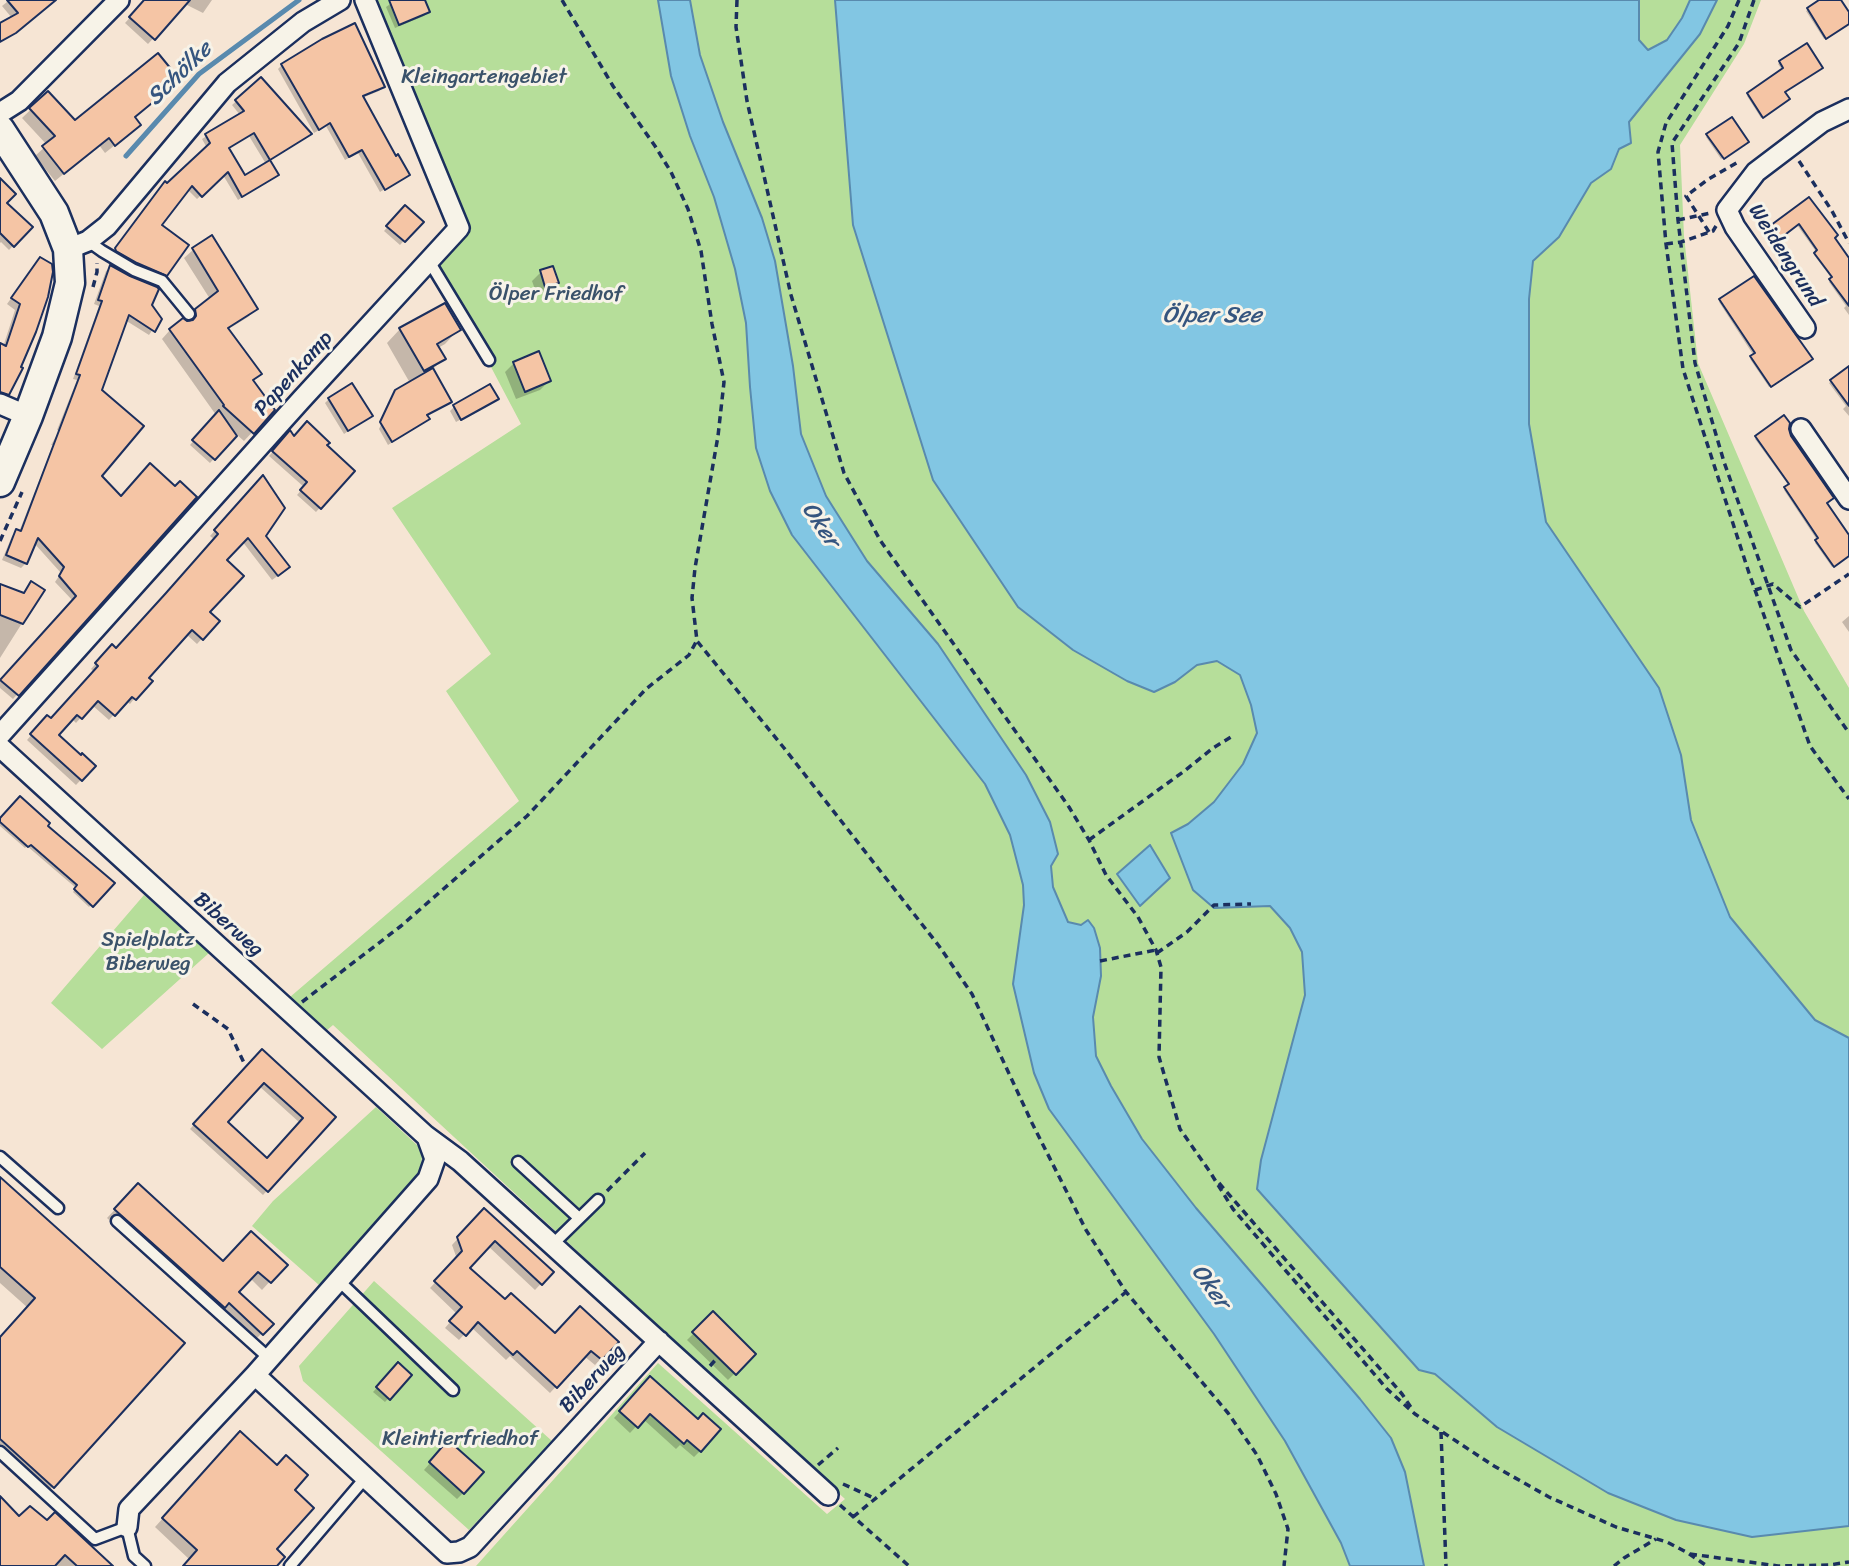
<!DOCTYPE html>
<meta charset="utf-8">
<style>
body{margin:0}
canvas{display:block;background:#f6e5d4}
</style>
<canvas width="1849" height="1566"></canvas>
<script>
const c = document.querySelector('canvas').getContext('2d');
c.lineJoin = 'round';
function fill(path, color) {
  c.fillStyle = color;
  c.fill(path, 'evenodd');
}
function shape(rows) {
  const path = new Path2D();
  for (const r of rows) {
    path.moveTo(r[0], r[1]);
    for (let i = 2; i < r.length; i += 2) path.lineTo(r[i], r[i + 1]);
  }
  return path;
}
function strokePath(path, color, width, dash) {
  c.strokeStyle = color;
  c.lineWidth = width;
  c.lineCap = dash ? 'butt' : 'round';
  c.setLineDash(dash || []);
  c.stroke(path);
}
function write(font, color, halo, rows, align = 'center') {
  c.font = font + ' Sriracha,sans-serif';
  c.lineWidth = 6;
  c.setLineDash([]);
  c.textBaseline = 'middle';
  c.strokeStyle = halo;
  c.fillStyle = color;
  for (const [text, x, y, turn = 0] of rows) {
    c.save();
    c.translate(x, y);
    c.rotate((+turn || 0) * Math.PI / 180);
    c.textAlign = isNaN(turn) ? turn : align;
    if (halo) c.strokeText(text, 0, 0);
    c.fillText(text, 0, 0);
    c.restore();
  }
}
fill(shape([
 [372,0,835,0,853,225,1073,650,1127,681,1154,692,1175,682,1197,665,1217,661,1240,675,1251,705,1257,733,1243,764,1214,802,1188,824,1171,833,1193,890,1214,908,1270,906,1290,928,1302,952,1305,995,1261,1159,1257,1189,1411,1362,1419,1370,1434,1374,1497,1427,1608,1493,1752,1537,1849,1526,1849,1566,476,1566,658,1363,827,1514,845,1499,333,1025,326,1031,290,997,519,801,446,691,491,654,392,508,521,424,433,257,461,228],
 [1639,0,1690,0,1682,18,1667,40,1648,51,1639,40],
 [1717,0,1761,0,1744,44,1680,145,1684,236,1698,363,1804,611,1849,688,1849,1038,1815,1020,1730,917,1691,820,1681,755,1659,688,1546,522,1529,424,1529,298,1533,261,1559,237,1591,183,1611,169,1619,149,1631,143,1629,122,1700,34],
 [144,895,209,953,102,1049,51,1003],
 [376,1107,418,1146,422,1157,421,1166,417,1177,319,1285,252,1226,273,1201],
 [374,1281,552,1441,469,1530,303,1381,299,1366]
]), '#b6de9a');
const water = shape([
 [658,0,690,0,700,55,723,122,762,218,775,261,793,366,801,434,826,496,867,561,938,644,1026,775,1050,822,1058,854,1051,866,1053,887,1068,922,1081,925,1088,920,1094,928,1100,948,1101,976,1093,1017,1096,1056,1111,1086,1142,1139,1196,1208,1360,1399,1391,1438,1405,1472,1424,1566,1350,1566,1341,1543,1285,1441,1214,1334,1049,1109,1034,1073,1013,984,1024,905,1023,885,1010,835,985,784,792,535,770,491,756,448,750,387,746,323,735,269,714,197,690,136,671,76,658,0],
 [835,0,1639,0,1639,40,1648,50,1667,40,1682,18,1690,0,1717,0,1700,34,1629,122,1631,143,1619,149,1611,169,1591,183,1559,237,1533,261,1529,299,1529,424,1546,522,1659,688,1681,755,1691,820,1730,917,1815,1020,1849,1038,1849,1526,1752,1537,1676,1520,1608,1493,1497,1427,1435,1374,1419,1370,1257,1189,1261,1160,1305,995,1302,952,1290,928,1270,906,1214,908,1193,890,1171,833,1188,824,1214,802,1243,764,1257,733,1251,705,1240,675,1217,661,1197,665,1175,682,1154,692,1127,681,1073,650,1018,607,933,480,853,225,835,0],
 [1150,845,1170,878,1140,906,1117,874,1150,845]
]);
fill(water, '#82c6e3');
strokePath(water, '#598aae', 2);
fill(shape([
 [6,0,55,0,8,38,0,42,0,25,12,18,2,6,7,2],
 [146,0,212,0,203,13,185,4,148,44,125,23],
 [396,0,423,0,428,12,424,16,395,28,386,7],
 [1823,0,1839,0,1849,15,1849,23,1824,39,1806,11],
 [1806,45,1783,92,1787,101,1761,118,1747,96,1783,71,1778,64,1780,62],
 [282,65,383,87,379,91,362,98,395,158,408,175,380,192,358,153,345,160,326,126,314,133,278,69],
 [178,80,133,118,130,133,105,153,99,145,55,181,35,156,47,145,22,118,48,93,75,122],
 [260,80,309,134,268,161,277,175,238,200,223,175,197,199,187,189,159,226,166,275,162,279,133,267,112,253,161,188,167,185,207,148,202,139,240,115,232,105],
 [249,136,266,164,244,177,227,149],
 [1731,119,1746,141,1721,159,1706,137],
 [0,181,5,203,31,227,9,250,1,242,0,243],
 [1809,200,1849,261,1849,315,1844,308,1846,306,1829,282,1832,279,1814,255,1817,253,1797,225,1770,244,1763,234],
 [405,207,421,222,400,245,384,231],
 [212,238,256,309,248,317,227,330,260,374,252,382,273,410,244,441,236,434,210,463,190,445,216,415,162,339,170,330,188,324,187,319,210,299,184,258,193,250],
 [35,265,8,394,3,399,0,397,0,342,4,344,15,310,7,304],
 [111,267,150,305,160,319,149,335,125,320,100,391,99,476,121,498,175,488,195,497,13,699,0,688,0,682,73,601,55,582,61,573,34,543,26,563,21,568,2,560,12,536,17,531,19,532,53,445,51,445,59,431,57,430,77,380,73,379,99,306,94,304,106,271],
 [541,272,557,282,548,291,537,295,532,281],
 [1720,301,1810,360,1769,387,1750,359,1754,356,1719,302],
 [400,329,458,330,445,344,438,348,444,358,432,370,424,423,388,445,379,429,396,391,410,383,387,343],
 [514,363,549,381,540,390,516,399,505,372],
 [1849,368,1849,416,1843,409,1846,406,1829,383],
 [490,387,492,403,456,422,450,411,454,407],
 [329,399,370,416,344,434,325,403],
 [1784,417,1787,429,1825,503,1849,538,1849,555,1832,567,1815,543,1817,540,1784,490,1789,486,1755,439],
 [290,433,294,438,325,445,353,471,316,512,297,495,304,487,269,456],
 [263,478,264,536,283,572,272,580,242,541,225,560,208,613,218,621,197,644,186,634,147,678,151,681,134,699,130,704,126,701,109,720,92,705,76,723,72,719,56,735,94,766,76,785,27,740,47,717,51,720,94,672,91,669,107,651,116,650,215,540,210,536],
 [0,586,23,595,43,590,0,658],
 [1849,616,1849,632,1842,622],
 [0,820,45,826,112,883,89,907,73,892,76,888,27,846,25,848,0,826],
 [262,1051,334,1117,263,1195,190,1129],
 [259,1086,300,1123,267,1160,225,1123],
 [0,1179,183,1343,44,1496,0,1456,0,1338,28,1308,0,1283],
 [138,1185,223,1264,285,1265,262,1290,250,1278,237,1292,271,1324,254,1341,216,1315,107,1218],
 [484,1210,552,1272,535,1290,488,1246,468,1268,505,1302,555,1336,616,1342,595,1365,584,1356,550,1393,510,1356,506,1360,471,1327,459,1340,445,1328,457,1314,430,1288,457,1259,452,1245],
 [713,1314,754,1354,728,1380,687,1340],
 [398,1365,410,1375,385,1402,373,1392],
 [644,1385,700,1451,694,1457,680,1445,676,1449,643,1419,630,1433,614,1418],
 [232,1442,292,1490,275,1549,275,1566,184,1566,190,1560,155,1527],
 [442,1449,463,1493,457,1499,424,1470],
 [0,1499,19,1519,110,1566,0,1566]
]), '#0003');
strokePath(shape([
 [126,156,199,74,299,0]
]), '#598aae', 5);
const building = shape([
 [7,0,56,0,16,33,0,42,0,23,18,13,7,0],
 [144,0,190,0,155,40,129,17,144,0],
 [389,0,425,0,430,12,399,25,389,0],
 [1819,0,1841,0,1849,12,1849,24,1826,39,1807,8,1819,0],
 [355,23,385,87,363,96,396,156,398,154,410,175,385,190,362,150,349,157,330,123,319,130,281,64,322,39,355,23],
 [1807,43,1823,68,1785,92,1790,99,1763,118,1747,93,1783,68,1779,61,1807,43],
 [158,53,180,80,135,117,141,125,115,146,109,138,64,174,42,146,55,136,29,108,48,91,75,120,158,53],
 [261,77,312,134,270,160,279,175,242,197,228,172,202,197,192,186,162,225,189,245,167,276,137,263,116,251,115,248,165,181,167,183,210,143,205,134,244,111,235,100,261,77],
 [254,133,270,160,245,175,229,148,254,133],
 [1732,117,1749,142,1724,159,1706,134,1732,117],
 [0,178,16,194,7,203,33,227,14,247,0,233,0,178],
 [1809,197,1838,235,1835,238,1849,258,1849,306,1829,279,1832,277,1814,253,1817,250,1799,224,1773,244,1763,231,1809,197],
 [405,205,424,222,405,242,386,226,405,205],
 [212,235,258,309,228,328,262,374,253,380,275,410,254,434,223,406,224,405,169,329,183,318,187,321,193,320,196,316,195,309,218,291,192,248,212,235],
 [40,257,52,264,53,272,48,297,36,332,21,367,23,368,9,395,0,392,0,343,6,346,20,304,11,298,40,257],
 [110,265,130,276,157,287,159,289,152,305,162,319,155,332,129,315,102,390,144,426,102,476,121,496,150,463,175,486,180,481,197,497,19,696,0,680,76,596,59,576,64,567,38,538,27,564,6,555,16,529,21,531,80,375,76,374,102,301,98,300,110,265],
 [553,266,559,283,545,287,540,270,553,266],
 [1754,276,1813,359,1771,387,1750,356,1755,353,1719,299,1754,276],
 [445,303,461,330,437,344,446,359,424,371,399,328,445,303],
 [539,351,551,381,525,392,513,362,539,351],
 [1849,366,1849,406,1830,380,1849,366],
 [433,368,452,402,427,415,430,419,392,442,380,422,395,390,433,368],
 [352,383,373,416,348,431,328,398,352,383],
 [490,384,499,399,461,420,453,405,490,384],
 [219,410,237,436,215,460,192,440,219,410],
 [1784,415,1790,423,1789,429,1791,436,1834,498,1827,503,1849,535,1849,556,1834,567,1815,540,1818,538,1784,487,1789,484,1755,436,1784,415],
 [307,421,330,443,327,445,355,471,321,509,300,490,307,482,272,451,290,430,294,436,307,421],
 [263,475,285,508,266,536,290,567,278,576,248,538,227,560,244,576,210,612,220,621,203,640,192,630,149,678,153,681,136,700,132,697,115,716,98,701,82,719,77,715,59,735,81,755,82,753,96,766,82,781,30,734,47,715,51,718,98,666,95,663,112,644,116,648,166,593,218,534,214,530,263,475],
 [31,581,45,590,23,624,0,615,0,584,24,593,31,581],
 [20,796,50,823,48,826,115,883,93,907,74,889,77,885,31,845,28,847,0,822,0,818,20,796],
 [262,1049,336,1117,268,1192,193,1124,262,1049],
 [264,1083,303,1118,267,1158,228,1122,264,1083],
 [0,1177,185,1343,54,1488,0,1439,0,1337,35,1298,0,1267,0,1177],
 [138,1183,223,1261,251,1231,288,1265,271,1283,258,1272,239,1292,274,1324,263,1335,229,1303,225,1308,114,1209,138,1183],
 [484,1208,554,1272,542,1285,495,1241,470,1268,505,1299,511,1293,555,1333,580,1306,619,1342,602,1360,591,1351,557,1388,517,1351,513,1355,478,1322,466,1336,449,1321,462,1307,434,1281,462,1251,457,1237,484,1208],
 [713,1311,756,1354,736,1375,692,1332,713,1311],
 [398,1362,412,1375,390,1400,376,1387,398,1362],
 [650,1376,698,1419,703,1413,721,1429,701,1452,687,1440,684,1444,650,1414,638,1428,619,1411,650,1376],
 [240,1431,277,1465,286,1455,308,1475,295,1490,314,1508,277,1549,285,1557,277,1566,183,1566,197,1550,162,1518,240,1431],
 [448,1440,484,1472,464,1494,429,1462,448,1440],
 [0,1496,19,1516,30,1506,47,1520,55,1512,113,1566,77,1566,65,1555,55,1566,0,1566,0,1496]
]);
fill(building, '#f5c5a5');
strokePath(building, '#1b2f5e', 2);
const service = shape([
 [88,241,102,251,134,270,162,281,189,314],
 [429,261,489,360],
 [0,1157,58,1208],
 [518,1162,579,1218],
 [117,1221,270,1359],
 [553,1244,598,1200],
 [339,1281,453,1390],
 [0,1452,95,1539,127,1527,134,1556,145,1566],
 [290,1566,366,1477]
]);
const minor = shape([
 [0,113,19,101,119,0],
 [68,249,88,241,107,226,227,83,303,22,340,0],
 [1805,328,1735,227,1727,210,1756,172,1822,122,1849,109],
 [0,404,28,416],
 [1801,429,1849,499],
 [0,735,301,400,459,228,365,0],
 [0,747,426,1136,460,1161,828,1495],
 [255,1375,447,1553,459,1552,470,1547,659,1341],
 [127,1527,129,1509,255,1375,428,1179,435,1159,427,1137]
]);
const secondary = shape([
 [0,130,54,213,68,249,70,283,57,337,28,416,0,482]
]);
strokePath(service, '#1b2f5e', 15);
strokePath(minor, '#1b2f5e', 24);
strokePath(secondary, '#1b2f5e', 33);
strokePath(shape([
 [562,0,613,86,655,146,671,172,688,209,701,251,712,324,724,382,718,436,695,568,692,598,697,641,784,748,939,946,972,994,1032,1123,1086,1230,1126,1292,1228,1413,1257,1455,1276,1494,1288,1529,1284,1566],
 [737,0,736,27,747,101,791,295,844,473,880,540,1069,807,1089,840,1106,875,1138,917,1156,950,1161,967,1159,1057,1180,1129,1210,1172,1233,1209,1387,1389,1415,1414,1494,1466,1549,1497,1616,1527,1667,1542,1688,1553,1707,1566],
 [1739,0,1728,26,1666,123,1658,152,1666,244,1683,369,1749,573,1810,746,1849,799],
 [1754,0,1739,43,1672,143,1678,220,1695,363,1724,462,1791,650,1849,733],
 [1799,161,1832,211,1849,243],
 [1678,220,1711,213],
 [1709,232,1686,196,1707,180,1740,161],
 [1666,244,1681,242,1713,231,1716,226],
 [93,287,97,272,97,263],
 [0,541,22,492],
 [1755,590,1773,584,1800,607,1849,574],
 [1089,840,1183,772,1213,748,1231,737],
 [1157,953,1187,932,1214,905,1251,904],
 [1100,961,1156,950],
 [302,1002,401,926,527,816,646,689,689,655,696,642],
 [193,1004,228,1029,245,1065],
 [1219,1183,1402,1394,1412,1409],
 [607,1191,645,1153],
 [710,1366,718,1357],
 [1441,1432,1446,1566],
 [818,1465,838,1448],
 [843,1484,876,1499],
 [840,1505,909,1566],
 [853,1517,1126,1292],
 [1690,1554,1778,1566,1829,1565,1849,1562],
 [1614,1566,1624,1558,1656,1539]
]), '#1b2f5e', 3.5, [7, 5]);
strokePath(service, '#f7f3e8', 10);
strokePath(minor, '#f7f3e8', 19);
strokePath(secondary, '#f7f3e8', 28);
write('21px', '#3a526a', '#f7f3e8', [
 ["Kleingartengebiet",484,78],
 ["Ölper Friedhof",556,295],
 ["Spielplatz",148,941],
 ["Biberweg",148,965],
 ["Kleintierfriedhof",460,1440]
]);
write('21px', '#1b2f5e', '#f7f3e8', [
 ["Weidengrund",1785,256,57],
 ["Papenkamp",294,374,-48],
 ["Biberweg",228,925,42],
 ["Biberweg",593,1379,-47]
]);
write('italic 23px', '#35557f', '#f7f3e8', [
 ["Schölke",180,74,-44],
 ["Ölper See",1212,316],
 ["Oker",820,525,56],
 ["Oker",1210,1287,54]
]);
</script>
